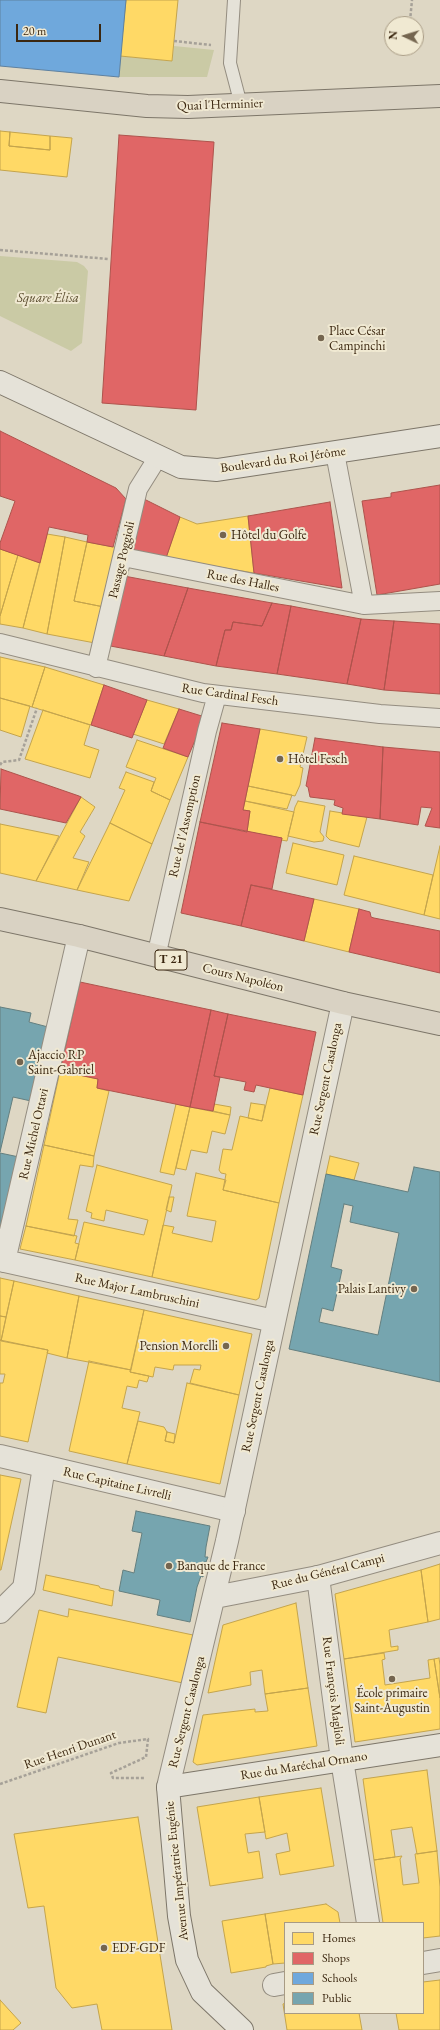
<!DOCTYPE html>
<meta charset="utf-8">
<style>
body{margin:0}
#map{position:relative;width:440px;height:2030px;overflow:hidden;background:#ded7c4;font-family:"EB Garamond",serif}
canvas{display:block}
.legend{position:absolute;left:284px;top:1922px;width:140px;height:92px;box-sizing:border-box;background:#f0e9d2;border:1px solid #a89b84;margin:0;padding:5px 7px;list-style:none;font-size:12px;color:#3b2710}
.legend li{display:flex;align-items:center;gap:8px;height:20px}
.legend b{width:20px;border:1px solid #a89b84}
.north{position:absolute;left:384px;top:16px;width:40px;height:40px;box-sizing:border-box;background:#f0e9d2;border:1px solid #a89b84;border-radius:50%;rotate:274deg;font-size:11px;font-weight:700;line-height:16px;text-align:center;color:#3b2710}
.north::after{content:'';display:block;margin:auto;width:14px;height:18px;background:#74654f;clip-path:polygon(50% 0,100% 100%,50% 72%,0 100%)}
.scale{position:absolute;left:16px;top:24px;width:85px;height:18px;box-sizing:border-box;border:2px solid #3b2710;border-top:0;padding-left:5px;font-size:12px;line-height:14px;white-space:nowrap;color:#3b2710;-webkit-text-stroke:3px #f0e9d2;paint-order:stroke}
</style>
<div id="map">
<canvas width="440" height="2030"></canvas>
<ul class="legend">
<li><b style="height:11px;background:#ffd966"></b>Homes</li>
<li><b style="height:11px;background:#e06666"></b>Shops</li>
<li><b style="height:11px;background:#6fa8dc"></b>Schools</li>
<li><b style="height:11px;background:#76a5af"></b>Public</li>
</ul>
<div class="north">N</div>
<div class="scale">20 m</div>
</div>
<script>
const c = document.querySelector('canvas').getContext('2d');
c.lineJoin = 'round';
function fill(path, color) {
  c.fillStyle = color;
  c.fill(path, 'evenodd');
}
function shape(rows) {
  const path = new Path2D();
  for (const r of rows) {
    path.moveTo(r[0], r[1]);
    for (let i = 2; i < r.length; i += 2) path.lineTo(r[i], r[i + 1]);
  }
  return path;
}
function strokePath(path, color, width, dash) {
  c.strokeStyle = color;
  c.lineWidth = width;
  c.lineCap = dash ? 'butt' : 'round';
  c.setLineDash(dash || []);
  c.stroke(path);
}
function write(font, color, halo, rows, align = 'center') {
  c.font = font + ' "EB Garamond",serif';
  c.lineWidth = 4;
  c.setLineDash([]);
  c.textBaseline = 'middle';
  c.strokeStyle = halo;
  c.fillStyle = color;
  for (const [text, x, y, turn = 0] of rows) {
    c.save();
    c.translate(x, y);
    c.rotate((+turn || 0) * Math.PI / 180);
    c.textAlign = isNaN(turn) ? turn : align;
    if (halo) c.strokeText(text, 0, 0);
    c.fillText(text, 0, 0);
    c.restore();
  }
}
fill(shape([
 [174,46,214,50,207,77,119,77,120,56,172,61],
 [0,256,77,262,84,266,88,271,82,343,71,351,0,316]
]), '#cacaa5');
const homes = shape([
 [126,0,178,0,172,61,120,56,126,0],
 [0,131,10,132,9,146,50,150,50,136,72,138,67,177,0,170,0,131],
 [10,132,50,136,50,150,9,146,10,132],
 [248,516,254,573,166,558,180,517,197,524,248,516],
 [47,534,65,537,47,634,23,628,47,534],
 [65,537,87,542,74,601,104,607,95,643,47,634,65,537],
 [87,542,119,548,104,607,74,601,87,542],
 [0,549,18,555,0,616,0,549],
 [18,555,40,563,23,628,0,624,0,616,18,555],
 [0,657,45,667,32,707,0,698,0,657],
 [45,667,104,685,91,725,32,707,45,667],
 [0,698,30,706,21,737,0,730,0,698],
 [147,700,179,709,164,744,133,734,147,700],
 [43,710,90,725,84,745,99,750,90,778,25,759,43,710],
 [260,729,307,737,300,767,303,768,300,785,295,796,248,786,260,729],
 [137,740,188,757,170,800,151,791,156,778,126,767,137,740],
 [126,772,154,782,151,791,170,800,152,844,110,823,125,790,119,788,126,772],
 [248,786,292,795,287,809,245,801,248,786],
 [81,797,95,807,80,832,85,836,73,858,89,862,77,890,36,881,81,797],
 [245,801,294,812,287,841,281,840,282,838,247,832,250,811,243,810,245,801],
 [298,801,325,806,320,832,324,837,323,841,314,842,288,836,295,807,298,801],
 [330,811,367,817,359,847,330,840,326,836,330,811],
 [110,823,152,844,129,901,77,890,110,823],
 [0,824,59,836,36,881,0,873,0,824],
 [293,843,344,855,337,885,286,873,293,843],
 [440,846,440,919,424,915,440,846],
 [354,856,433,875,424,915,344,895,354,856],
 [314,899,359,909,349,952,304,941,314,899],
 [60,1071,98,1079,97,1088,109,1091,94,1156,44,1145,60,1071],
 [270,1088,303,1095,279,1203,223,1190,226,1174,221,1173,219,1170,223,1149,232,1150,240,1116,262,1121,270,1088],
 [251,1103,265,1105,262,1121,248,1118,251,1103],
 [176,1104,190,1107,174,1175,160,1172,176,1104],
 [214,1104,231,1107,230,1115,213,1111,214,1104],
 [190,1107,230,1115,225,1134,212,1131,207,1153,191,1150,186,1170,176,1168,190,1107],
 [44,1145,94,1156,93,1167,80,1165,68,1219,78,1220,74,1236,26,1226,44,1145],
 [330,1156,359,1163,354,1180,326,1174,330,1156],
 [97,1165,172,1185,152,1277,75,1260,84,1222,144,1235,148,1220,106,1210,104,1221,91,1218,92,1213,86,1211,97,1165],
 [196,1173,226,1180,223,1190,279,1203,259,1298,256,1300,152,1277,163,1225,174,1227,172,1233,212,1242,216,1221,187,1216,196,1173],
 [169,1197,174,1197,171,1212,166,1210,169,1197],
 [26,1226,77,1236,75,1243,79,1244,75,1260,20,1249,26,1226],
 [0,1278,14,1281,6,1317,0,1316,0,1278],
 [14,1281,79,1296,67,1358,47,1353,48,1350,1,1341,14,1281],
 [79,1296,144,1310,131,1370,67,1358,79,1296],
 [144,1310,252,1334,239,1395,190,1383,194,1369,200,1370,201,1365,174,1365,173,1370,155,1367,153,1377,130,1372,144,1310],
 [0,1316,6,1317,1,1341,0,1340,0,1316],
 [0,1340,48,1350,28,1442,0,1436,0,1383,3,1383,5,1374,0,1374,0,1340],
 [89,1361,131,1370,130,1372,149,1376,147,1382,139,1380,137,1388,127,1386,122,1408,140,1412,127,1464,69,1451,89,1361],
 [187,1383,239,1395,220,1484,127,1464,138,1421,164,1427,167,1432,165,1441,174,1443,187,1383],
 [167,1432,175,1434,174,1443,165,1441,167,1432],
 [0,1475,21,1479,1,1570,0,1570,0,1475],
 [440,1564,440,1619,428,1622,421,1570,440,1564],
 [421,1570,428,1622,389,1630,391,1647,398,1646,398,1650,344,1659,335,1594,421,1570],
 [46,1575,99,1586,100,1588,114,1591,112,1606,43,1590,46,1575],
 [296,1603,308,1688,265,1694,262,1670,250,1672,251,1685,208,1693,223,1625,296,1603],
 [69,1609,193,1635,183,1683,58,1657,46,1713,17,1707,39,1610,68,1617,69,1609],
 [384,1653,385,1659,382,1660,385,1685,430,1678,428,1660,434,1659,440,1698,440,1729,355,1742,344,1659,384,1653],
 [439,1658,440,1665,440,1698,434,1659,439,1658],
 [308,1688,317,1746,197,1765,193,1762,203,1715,255,1709,255,1712,268,1711,265,1694,308,1688],
 [427,1770,437,1851,417,1854,412,1827,391,1830,395,1857,374,1860,363,1779,427,1770],
 [321,1788,334,1866,280,1875,276,1854,290,1851,287,1833,266,1839,259,1797,321,1788],
 [259,1797,265,1832,245,1834,248,1853,259,1851,263,1878,210,1886,197,1807,259,1797],
 [138,1817,172,2030,102,2030,97,2004,72,2008,56,1988,44,1906,28,1908,14,1834,138,1817],
 [437,1851,440,1887,440,1936,423,1938,423,1923,383,1923,374,1860,402,1856,400,1859,403,1885,419,1883,415,1854,437,1851],
 [326,1904,338,1912,340,1923,285,1923,285,1963,273,1964,265,1914,326,1904],
 [265,1914,273,1964,266,1966,266,1967,231,1973,222,1921,265,1914],
 [440,1980,440,2030,399,2030,396,2013,423,2013,423,1982,440,1980],
 [0,2000,21,2023,13,2030,0,2030,0,2000],
 [285,2003,285,2013,359,2013,362,2030,287,2030,283,2004,285,2003]
]);
fill(homes, '#ffd966');
strokePath(homes, '#c4a44c', 1);
const shops = shape([
 [119,135,214,142,196,410,102,403,119,135],
 [0,431,116,488,126,499,113,547,87,542,88,535,49,527,40,563,0,549,0,543,15,501,0,496,0,431],
 [440,485,440,584,377,595,362,501,391,497,391,493,440,485],
 [144,499,180,517,166,558,129,551,144,499],
 [330,502,342,588,254,573,248,516,330,502],
 [124,576,188,588,164,656,105,645,124,576],
 [188,588,272,603,262,626,233,622,231,630,225,630,216,666,164,656,188,588],
 [272,603,291,606,277,674,216,666,225,630,231,630,233,622,262,626,272,603],
 [291,606,361,619,347,684,277,674,291,606],
 [361,619,394,621,384,690,347,684,361,619],
 [394,621,440,624,440,694,384,690,394,621],
 [104,685,147,700,132,738,91,725,104,685],
 [179,709,205,717,188,757,163,748,179,709],
 [222,723,260,729,243,810,250,811,247,832,200,822,222,723],
 [315,738,383,747,380,819,342,814,343,808,334,805,335,800,310,797,308,787,306,786,315,738],
 [383,747,440,752,440,828,425,826,432,808,421,807,418,825,380,819,383,747],
 [1,769,79,796,81,797,66,823,0,809,1,769],
 [200,822,282,838,272,889,251,885,241,926,181,913,200,822],
 [251,885,314,899,304,941,241,926,251,885],
 [359,909,370,912,371,917,374,918,440,931,440,973,349,952,359,909],
 [80,982,211,1010,190,1107,97,1088,98,1079,60,1071,80,982],
 [211,1010,228,1014,214,1076,220,1077,213,1111,190,1107,211,1010],
 [228,1014,316,1032,303,1095,256,1085,254,1092,244,1090,246,1082,214,1076,228,1014]
]);
fill(shops, '#e06666');
strokePath(shops, '#ae534c', 1);
const schools = shape([
 [0,0,126,0,119,77,0,66,0,0]
]);
fill(schools, '#6fa8dc');
strokePath(schools, '#5f819f', 1);
const public = shape([
 [0,1007,31,1013,29,1022,48,1027,31,1101,13,1097,0,1152,0,1007],
 [0,1153,19,1157,0,1240,0,1153],
 [414,1167,440,1172,440,1382,289,1349,326,1174,408,1192,414,1167],
 [344,1204,353,1206,350,1222,399,1233,378,1335,319,1322,322,1308,333,1311,342,1270,331,1267,344,1204],
 [136,1511,210,1526,206,1547,205,1557,208,1557,206,1562,204,1562,203,1577,201,1576,197,1587,190,1622,157,1615,160,1600,119,1591,123,1570,134,1573,142,1533,132,1531,136,1511]
]);
fill(public, '#76a5af');
strokePath(public, '#647f7f', 1);
const service = shape([
 [234,0,230,63,241,105]
]);
const pedestrian = shape([
 [335,453,364,605],
 [123,557,364,605,440,601],
 [0,643,203,693,380,714,440,718],
 [96,668,138,489,158,457],
 [156,957,207,731,217,695]
]);
const minor = shape([
 [0,1260,274,1321],
 [4,1261,79,936],
 [0,1456,234,1511],
 [318,1577,342,1760,368,1923],
 [0,1612,24,1588,44,1467],
 [423,1963,440,1960],
 [274,1985,285,1983]
]);
const tertiary = shape([
 [215,1597,318,1577,440,1543],
 [168,1787,227,1541,343,1003]
]);
const secondary = shape([
 [0,382,181,467,217,470,440,436],
 [242,2030,202,1992,187,1960,179,1916,168,1787,440,1745]
]);
const primary = shape([
 [0,91,147,106,188,107,440,96],
 [0,919,79,936,343,1003,440,1024]
]);
strokePath(service, '#948d80', 14);
strokePath(pedestrian, '#948d80', 20);
strokePath(minor, '#948d80', 24);
strokePath(tertiary, '#948d80', 24);
strokePath(secondary, '#7d7669', 24);
strokePath(primary, '#7d7669', 24);
strokePath(shape([
 [410,21,412,0],
 [174,41,211,45],
 [0,250,109,259],
 [0,765,2,762,19,760,37,708],
 [0,1784,119,1743,148,1739,146,1757,111,1773,113,1778,144,1778]
]), '#a6a198', 2.5, [3, 2]);
strokePath(service, '#e5e2d8', 12);
strokePath(pedestrian, '#e5e2d8', 18);
strokePath(minor, '#e5e2d8', 22);
strokePath(tertiary, '#e5e2d8', 22);
strokePath(secondary, '#e5e2d8', 22);
strokePath(primary, '#d9d2c3', 22);
for (const [x, y, r, color] of [
 [321,338,4,"#74654f"],
 [223,535,4,"#74654f"],
 [280,759,4,"#74654f"],
 [20,1062,4,"#74654f"],
 [414,1289,4,"#74654f"],
 [226,1346,4,"#74654f"],
 [169,1566,4,"#74654f"],
 [392,1679,4,"#74654f"],
 [104,1948,4,"#74654f"]
]) {
  const dot = new Path2D();
  dot.arc(x, y, r, 0, 2 * Math.PI);
  c.fillStyle = color;
  c.fill(dot);
  strokePath(dot, '#f0e9d2', 1.5);
}
for (const [x, y, w] of [
 [171,960,32]
]) {
  const box = new Path2D();
  box.roundRect(x - w / 2, y - 10, w, 20, 3);
  c.fillStyle = '#f0e9d2';
  c.fill(box);
  strokePath(box, '#3b2710', 1);
}
write('bold 12px', '#3b2710', null, [
 ["T 21",171,960]
]);
write('13px', '#3b2710', '#f0e9d2', [
 ["Quai l'Herminier",220,105,-2],
 ["Boulevard du Roi Jérôme",283,460,-8],
 ["Passage Poggioli",122,560,-77],
 ["Rue des Halles",243,581,11],
 ["Rue Cardinal Fesch",230,695,8],
 ["Rue de l'Assomption",185,826,-77],
 ["Cours Napoléon",243,978,14],
 ["Rue Sergent Casalonga",326,1079,-78],
 ["Rue Michel Ottavi",34,1134,-77],
 ["Rue Major Lambruschini",137,1291,12],
 ["Rue Sergent Casalonga",258,1396,-78],
 ["Rue Capitaine Livrelli",117,1484,13],
 ["Rue du Général Campi",328,1572,-14],
 ["Rue François Maglioli",333,1691,83],
 ["Rue Sergent Casalonga",187,1712,-76],
 ["Rue Henri Dunant",70,1750,-19],
 ["Rue du Maréchal Ornano",304,1766,-9],
 ["Avenue Impératrice Eugénie",177,1871,-96]
]);
write('italic 13px', '#5b4d2f', '#f0e9d2', [
 ["Square Élisa",48,298]
]);
write('13px', '#3b2710', '#f0e9d2', [
 ["Place César",329,331],
 ["Campinchi",329,346],
 ["Hôtel du Golfe",231,535],
 ["Hôtel Fesch",288,759],
 ["Ajaccio RP",28,1055],
 ["Saint-Gabriel",28,1070],
 ["Palais Lantivy",406,1289,"right"],
 ["Pension Morelli",218,1346,"right"],
 ["Banque de France",177,1566],
 ["École primaire",392,1693,"center"],
 ["Saint-Augustin",392,1708,"center"],
 ["EDF-GDF",112,1948]
], 'left');
</script>
